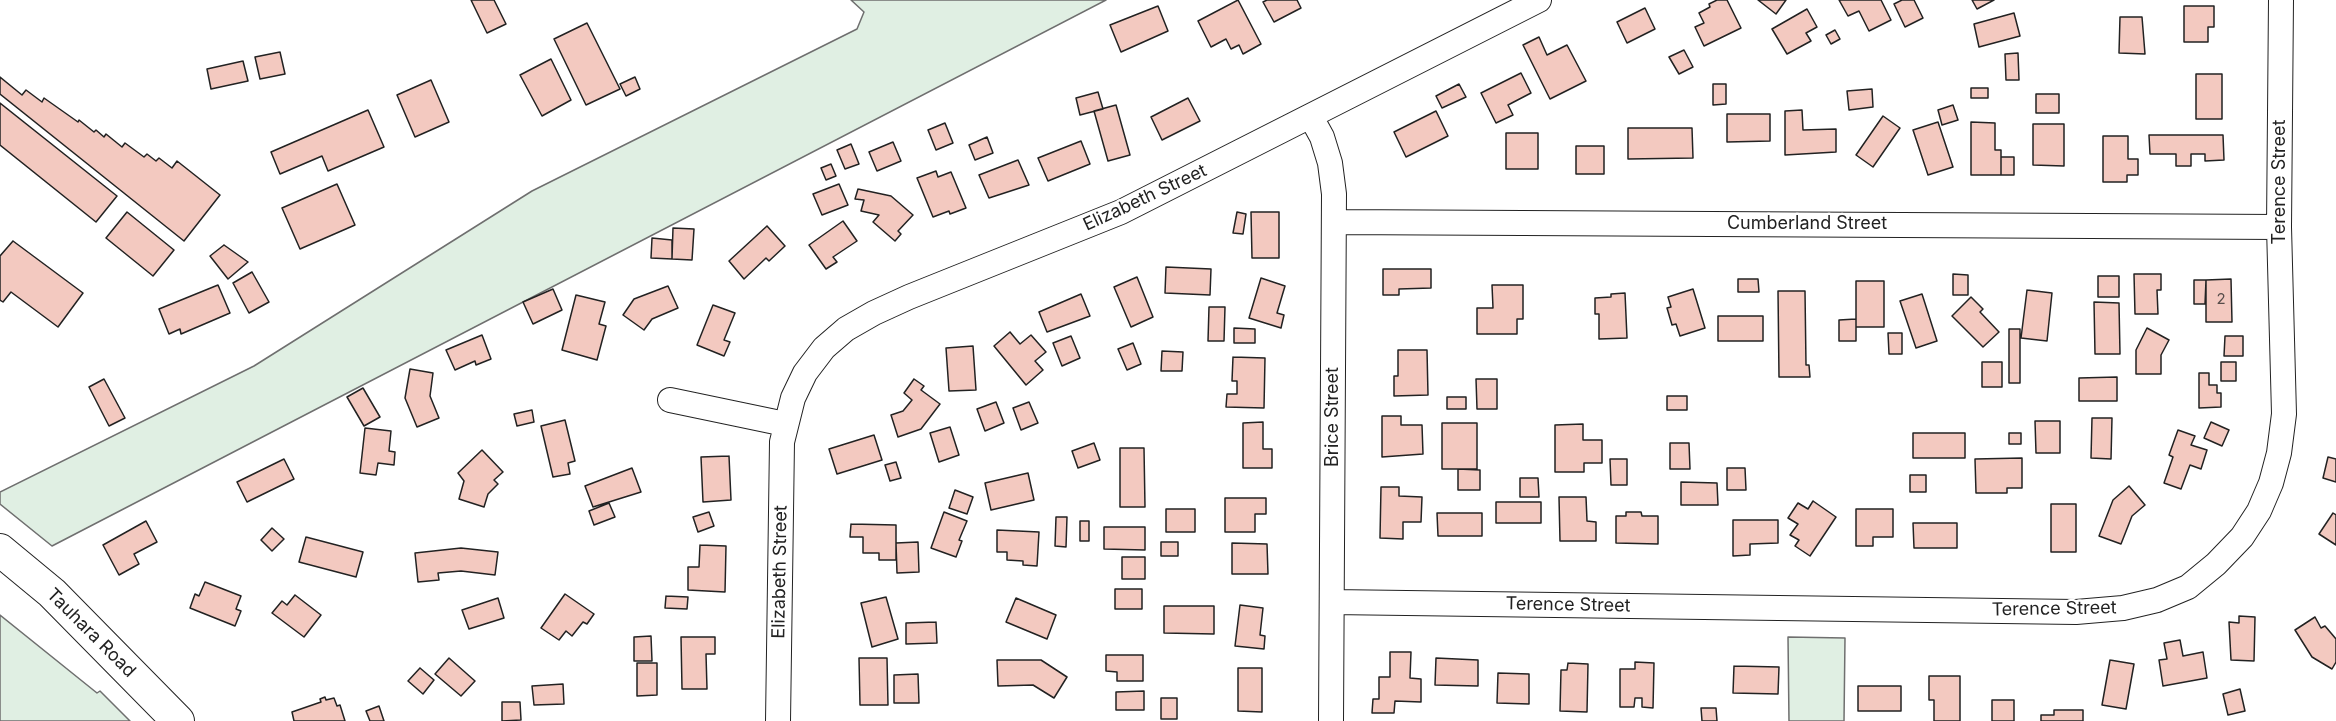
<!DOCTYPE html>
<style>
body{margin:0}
canvas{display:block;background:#fff}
</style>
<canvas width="2336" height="721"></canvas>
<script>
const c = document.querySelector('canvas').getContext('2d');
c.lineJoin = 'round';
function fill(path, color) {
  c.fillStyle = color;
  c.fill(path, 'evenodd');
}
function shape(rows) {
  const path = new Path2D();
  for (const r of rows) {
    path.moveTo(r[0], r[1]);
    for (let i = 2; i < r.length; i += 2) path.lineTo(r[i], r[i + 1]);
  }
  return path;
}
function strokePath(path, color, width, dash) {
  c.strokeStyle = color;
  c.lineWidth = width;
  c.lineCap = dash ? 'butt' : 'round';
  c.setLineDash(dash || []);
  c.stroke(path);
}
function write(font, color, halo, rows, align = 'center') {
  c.font = font + ' Inter,sans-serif';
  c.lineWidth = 4.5;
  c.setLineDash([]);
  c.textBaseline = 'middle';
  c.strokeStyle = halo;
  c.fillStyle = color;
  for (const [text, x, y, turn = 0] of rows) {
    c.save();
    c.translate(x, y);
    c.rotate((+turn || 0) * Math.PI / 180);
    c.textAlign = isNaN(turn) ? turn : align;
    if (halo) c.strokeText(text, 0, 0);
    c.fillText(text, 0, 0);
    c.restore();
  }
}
const green = shape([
 [851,0,1106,0,52,546,0,504,0,492,254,366,532,191,857,29,864,12,851,0],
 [0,615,97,693,100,691,130,721,0,721,0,615],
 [1788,637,1845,638,1844,721,1789,721,1788,637]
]);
fill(green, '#e0efe3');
strokePath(green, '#6f6f6f', 1.5);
const building = shape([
 [471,0,494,0,506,24,487,33,471,0],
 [1238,0,1261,44,1243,54,1239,45,1231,49,1226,39,1211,47,1198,21,1238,0],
 [1267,0,1297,0,1301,8,1274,22,1263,2,1267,0],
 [1717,0,1727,0,1741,28,1704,46,1695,27,1704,23,1699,13,1710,7,1709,4,1717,0],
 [1758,0,1786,0,1776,14,1758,0],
 [1839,0,1881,0,1891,20,1869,31,1859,11,1848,16,1839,0],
 [1902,0,1914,0,1923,18,1905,27,1894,4,1902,0],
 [1972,0,1994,0,1977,9,1972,0],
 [1158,6,1168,31,1121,52,1110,25,1158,6],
 [2184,6,2214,6,2214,27,2208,27,2208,42,2184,42,2184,6],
 [1645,8,1655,29,1627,43,1617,22,1645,8],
 [1807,9,1817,27,1806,33,1811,41,1787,54,1772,29,1807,9],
 [2014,13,2020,36,1979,47,1974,24,2014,13],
 [2120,17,2142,17,2145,54,2119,53,2120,17],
 [587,23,620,89,586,105,554,39,587,23],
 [1835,30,1840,39,1831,44,1826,35,1835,30],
 [1539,37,1547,55,1567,45,1586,81,1550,99,1523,45,1539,37],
 [1684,50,1693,67,1679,74,1669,57,1684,50],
 [280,52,285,74,260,79,255,57,280,52],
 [2018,53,2019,80,2006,80,2005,54,2018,53],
 [551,59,571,100,542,116,520,75,551,59],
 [243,61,248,81,211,89,207,69,243,61],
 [1521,73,1531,93,1508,105,1513,115,1496,123,1481,93,1521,73],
 [2196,74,2222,74,2222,119,2196,119,2196,74],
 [0,77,22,95,26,90,42,102,44,98,78,122,79,120,94,132,96,130,104,137,106,134,122,147,125,143,144,157,147,154,156,161,159,158,172,168,177,161,220,195,184,241,0,94,0,77],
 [635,77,640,89,626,96,620,84,635,77],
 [431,80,449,122,415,137,397,95,431,80],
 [1459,84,1466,97,1442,108,1436,96,1459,84],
 [1713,84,1726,84,1726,104,1713,105,1713,84],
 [1971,88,1988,88,1988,98,1971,98,1971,88],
 [1872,89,1873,107,1849,110,1847,91,1872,89],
 [1098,92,1103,109,1080,115,1076,98,1098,92],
 [2036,94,2059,94,2059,113,2036,113,2036,94],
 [1188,98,1200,121,1162,140,1151,117,1188,98],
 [0,103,117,196,96,222,0,145,0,103],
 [1116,105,1130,155,1108,161,1094,111,1116,105],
 [1953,105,1958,120,1942,125,1938,110,1953,105],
 [368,110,384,147,328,171,322,156,280,174,271,152,368,110],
 [1802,110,1803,130,1836,129,1836,152,1785,155,1785,111,1802,110],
 [1436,111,1448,136,1406,157,1394,132,1436,111],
 [1727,114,1770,114,1770,141,1727,142,1727,114],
 [1883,116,1900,128,1873,167,1856,155,1883,116],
 [1938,122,1953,167,1928,175,1913,130,1938,122],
 [1971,122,1995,123,1995,150,2001,150,2001,175,1971,175,1971,122],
 [945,123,953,143,936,150,928,130,945,123],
 [2033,124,2064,124,2064,166,2033,165,2033,124],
 [1628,128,1692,128,1693,158,1628,159,1628,128],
 [1506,133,1538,133,1538,169,1506,169,1506,133],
 [2149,135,2223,135,2224,160,2205,161,2205,154,2191,154,2191,166,2176,166,2176,154,2150,154,2149,135],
 [2103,136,2128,136,2128,159,2138,159,2138,175,2127,175,2127,182,2103,182,2103,136],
 [987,137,993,153,975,160,969,145,987,137],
 [1081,141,1090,164,1048,181,1038,158,1081,141],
 [893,142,901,161,877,171,869,152,893,142],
 [851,144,859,164,845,169,837,150,851,144],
 [1576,146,1604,146,1604,174,1576,174,1576,146],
 [2001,157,2014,157,2014,175,2001,175,2001,157],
 [1018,160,1029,185,989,198,979,175,1018,160],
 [831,164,836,176,826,180,821,168,831,164],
 [936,171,938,177,951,172,966,208,950,214,949,211,933,217,917,178,936,171],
 [337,184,355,225,300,249,282,208,337,184],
 [839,184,848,205,822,215,813,194,839,184],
 [858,189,891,196,913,215,898,231,901,234,895,241,873,222,879,215,861,211,864,200,855,199,858,189],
 [127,212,174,250,153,276,106,238,127,212],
 [1237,212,1246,214,1243,234,1233,233,1237,212],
 [1251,212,1279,212,1279,258,1252,258,1251,212],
 [843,221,857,241,833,257,837,262,826,269,809,245,843,221],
 [767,226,785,246,769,261,766,258,744,279,729,261,767,226],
 [673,228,694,229,692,260,672,259,673,228],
 [652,238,672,240,672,259,651,258,652,238],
 [13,241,83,293,58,327,11,292,3,302,0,300,0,256,13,241],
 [224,245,248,262,228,279,210,256,224,245],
 [1166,267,1211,269,1210,295,1165,293,1166,267],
 [1383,269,1431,269,1431,288,1399,289,1399,295,1383,295,1383,269],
 [252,272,269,302,249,313,233,283,252,272],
 [1953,274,1968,275,1968,295,1953,295,1953,274],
 [2134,274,2161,274,2161,290,2157,290,2158,314,2135,314,2134,274],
 [2098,276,2119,276,2119,297,2098,297,2098,276],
 [1137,277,1153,317,1131,327,1114,287,1137,277],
 [1261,278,1285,286,1277,313,1284,315,1281,328,1249,318,1261,278],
 [1738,279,1758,279,1759,292,1738,292,1738,279],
 [2231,279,2232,322,2206,322,2206,280,2231,279],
 [2194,280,2206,280,2205,304,2194,304,2194,280],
 [1856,281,1884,281,1884,327,1856,327,1856,281],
 [218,285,230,313,181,334,180,329,169,334,159,309,218,285],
 [1492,285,1523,285,1523,319,1517,319,1517,334,1477,334,1477,308,1493,308,1492,285],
 [668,286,678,308,652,319,644,330,623,315,634,299,668,286],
 [553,289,562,310,533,324,523,302,553,289],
 [1693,289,1705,328,1680,336,1676,324,1672,325,1667,308,1671,307,1668,297,1693,289],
 [2027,290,2052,293,2047,341,2021,338,2027,290],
 [1778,291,1805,291,1806,365,1809,365,1810,377,1779,377,1778,291],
 [1625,293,1627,338,1599,339,1599,314,1595,314,1595,298,1611,297,1611,294,1625,293],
 [1081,294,1090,316,1047,332,1039,312,1081,294],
 [1922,294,1937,341,1916,348,1900,301,1922,294],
 [576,295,605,302,599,324,606,326,597,360,562,350,576,295],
 [1971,297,1983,309,1980,312,1999,332,1983,347,1952,316,1971,297],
 [2094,302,2119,303,2120,354,2095,354,2094,302],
 [713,305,735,313,724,340,730,342,724,356,697,345,713,305],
 [1209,307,1225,307,1224,341,1208,341,1209,307],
 [1718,316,1763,316,1763,341,1718,341,1718,316],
 [1856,319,1856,341,1839,341,1839,320,1856,319],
 [1234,328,1255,329,1255,343,1234,343,1234,328],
 [2147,328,2169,340,2161,355,2161,374,2136,374,2136,350,2147,328],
 [2009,329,2020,329,2020,383,2009,383,2009,329],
 [1010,332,1020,344,1031,335,1046,352,1035,361,1043,370,1026,385,994,346,1010,332],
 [1888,333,1902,333,1902,354,1889,354,1888,333],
 [482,335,491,359,476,365,475,361,455,370,446,350,482,335],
 [1071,336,1080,358,1062,366,1053,343,1071,336],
 [2225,336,2243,336,2243,356,2224,356,2225,336],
 [1133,343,1141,364,1127,370,1118,349,1133,343],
 [973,346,976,390,949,391,946,348,973,346],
 [1398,350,1427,350,1428,395,1394,396,1394,376,1398,376,1398,350],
 [1162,351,1183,352,1182,371,1161,371,1162,351],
 [1233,357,1265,358,1264,408,1226,407,1227,394,1237,394,1237,381,1232,381,1233,357],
 [1982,362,2002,362,2002,387,1982,387,1982,362],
 [2221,362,2236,362,2236,381,2221,381,2221,362],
 [410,369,433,373,430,396,439,418,417,427,405,398,410,369],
 [2199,373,2209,373,2209,385,2217,385,2217,393,2221,393,2221,407,2199,408,2199,373],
 [2117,377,2117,401,2079,401,2079,378,2117,377],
 [104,379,125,418,109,426,89,387,104,379],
 [914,379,924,386,921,390,940,404,921,429,898,437,891,415,903,411,912,400,904,393,914,379],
 [1476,379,1497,379,1497,409,1477,409,1476,379],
 [363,388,380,417,364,426,347,397,363,388],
 [1667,396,1687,396,1687,410,1667,410,1667,396],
 [1447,397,1466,397,1466,409,1447,409,1447,397],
 [996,402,1004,423,985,431,977,409,996,402],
 [1029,402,1038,423,1021,430,1013,408,1029,402],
 [532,410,534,422,517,426,514,414,532,410],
 [1382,416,1401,416,1401,425,1422,425,1423,454,1382,457,1382,416],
 [2092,418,2112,418,2111,459,2091,458,2092,418],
 [565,420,575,461,568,463,570,474,553,477,541,426,565,420],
 [2035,421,2060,421,2060,453,2036,453,2035,421],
 [1263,422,1263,449,1272,449,1272,468,1243,468,1243,423,1263,422],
 [2211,422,2229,430,2222,446,2204,438,2211,422],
 [1442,423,1477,423,1477,469,1442,469,1442,423],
 [1583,424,1583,440,1602,440,1602,463,1584,463,1584,472,1555,472,1555,425,1583,424],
 [950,427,959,455,939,462,930,433,950,427],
 [365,428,391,431,389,451,395,452,394,465,378,463,376,475,360,473,365,428],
 [2178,430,2195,436,2191,445,2207,450,2201,469,2190,465,2181,489,2164,483,2173,457,2169,455,2178,430],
 [1913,433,1965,433,1965,458,1913,458,1913,433],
 [2009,433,2021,433,2021,444,2009,444,2009,433],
 [874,435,882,460,837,474,829,449,874,435],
 [1094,443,1100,460,1078,468,1072,451,1094,443],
 [1670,443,1689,443,1690,469,1670,469,1670,443],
 [1120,448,1144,448,1145,507,1120,507,1120,448],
 [482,450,503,472,494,480,498,484,488,494,484,507,459,499,464,481,458,473,482,450],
 [729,456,731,500,703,502,701,457,729,456],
 [2328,457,2336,459,2336,482,2323,478,2328,457],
 [2022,458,2022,488,2007,488,2007,493,1976,493,1975,459,2022,458],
 [284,459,294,479,247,502,237,482,284,459],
 [1610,459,1627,459,1627,485,1611,485,1610,459],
 [896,462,901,478,890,481,885,465,896,462],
 [632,468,641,492,593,507,585,486,632,468],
 [1727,468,1745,468,1746,490,1727,490,1727,468],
 [1458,469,1480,470,1480,490,1458,490,1458,469],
 [1028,473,1034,500,991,510,985,483,1028,473],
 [1910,475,1926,475,1926,492,1910,492,1910,475],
 [1520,478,1538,478,1539,497,1520,497,1520,478],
 [1681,482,1717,483,1718,505,1681,505,1681,482],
 [2129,486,2145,505,2132,516,2121,544,2099,536,2113,500,2129,486],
 [1381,487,1399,487,1399,496,1422,497,1421,522,1403,522,1403,539,1380,538,1381,487],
 [955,490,973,497,967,514,949,508,955,490],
 [1559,497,1586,497,1587,521,1596,522,1596,541,1560,541,1559,497],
 [1225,498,1266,498,1266,514,1255,514,1255,532,1225,532,1225,498],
 [1813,501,1836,517,1810,556,1795,546,1799,540,1790,535,1798,524,1788,518,1798,503,1808,509,1813,501],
 [1496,502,1541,502,1541,523,1496,523,1496,502],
 [609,503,615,517,594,525,589,511,609,503],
 [2051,504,2076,504,2076,552,2051,552,2051,504],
 [1166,509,1195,509,1195,532,1166,532,1166,509],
 [1856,509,1893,509,1893,537,1873,537,1873,546,1856,546,1856,509],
 [709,512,714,526,698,532,693,517,709,512],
 [944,512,967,521,959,540,962,541,956,557,931,548,944,512],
 [1626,512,1641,512,1642,516,1658,516,1658,544,1616,543,1616,516,1626,516,1626,512],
 [1437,513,1482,513,1482,536,1438,536,1437,513],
 [2333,513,2336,515,2336,545,2319,534,2333,513],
 [1056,517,1067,517,1066,547,1055,546,1056,517],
 [1733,520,1778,520,1778,543,1750,544,1750,555,1733,556,1733,520],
 [146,521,157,542,134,554,139,564,119,575,103,545,146,521],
 [1080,521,1089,521,1089,541,1080,541,1080,521],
 [1913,523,1957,523,1957,548,1914,548,1913,523],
 [851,524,896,525,896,560,879,560,879,553,863,553,863,537,850,537,851,524],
 [1104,527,1145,527,1145,550,1104,549,1104,527],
 [272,528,284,539,272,551,261,540,272,528],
 [997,530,1039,532,1037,566,1023,565,1023,561,1007,560,1007,552,997,552,997,530],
 [306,537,363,552,356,577,299,562,306,537],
 [918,542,919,572,897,573,896,543,918,542],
 [1161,542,1178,542,1178,556,1161,556,1161,542],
 [1232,543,1267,544,1268,574,1232,574,1232,543],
 [700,545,726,546,725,592,688,590,688,567,699,567,700,545],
 [461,548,498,552,495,575,461,571,438,573,439,580,418,582,415,553,461,548],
 [1122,557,1145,557,1145,579,1122,579,1122,557],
 [205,582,241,596,236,609,241,611,235,626,190,608,195,594,199,596,205,582],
 [1115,589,1142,589,1142,609,1115,609,1115,589],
 [565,594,594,614,587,624,583,622,572,636,566,631,559,640,541,628,565,594],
 [295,595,321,615,304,637,272,613,282,601,287,605,295,595],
 [666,596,688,597,687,609,665,608,666,596],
 [886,597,898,639,872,647,861,603,886,597],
 [498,598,504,618,469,629,462,610,498,598],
 [1016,598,1056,615,1047,639,1006,622,1016,598],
 [1240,605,1263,608,1260,635,1265,636,1264,649,1235,646,1240,605],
 [1164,606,1214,606,1214,634,1164,633,1164,606],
 [2239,616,2255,617,2254,661,2231,660,2229,622,2239,623,2239,616],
 [2315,617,2321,628,2325,626,2336,639,2336,662,2332,669,2312,657,2295,630,2315,617],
 [936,622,937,643,906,644,906,623,936,622],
 [651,636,652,661,634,661,634,637,651,636],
 [681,637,715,637,715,654,706,654,707,689,682,689,681,637],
 [2180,640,2183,656,2203,652,2207,678,2163,686,2159,660,2167,659,2164,643,2180,640],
 [1390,652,1411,652,1410,678,1421,679,1421,702,1395,701,1394,713,1372,713,1373,699,1379,699,1379,677,1390,677,1390,652],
 [1106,655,1143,655,1143,681,1117,681,1117,672,1106,671,1106,655],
 [449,658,475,681,461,696,435,674,449,658],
 [859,658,887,658,888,705,860,705,859,658],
 [1436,658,1478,660,1478,686,1435,685,1436,658],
 [997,660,1041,660,1067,677,1054,698,1033,685,998,686,997,660],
 [2110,660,2134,664,2126,709,2102,705,2110,660],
 [1635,662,1654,663,1653,708,1642,707,1642,698,1635,698,1634,707,1620,707,1620,669,1635,669,1635,662],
 [637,663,657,663,657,695,637,696,637,663],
 [1568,663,1588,664,1587,712,1560,711,1561,670,1567,670,1568,663],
 [1734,666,1779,667,1778,694,1733,693,1734,666],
 [420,668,434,680,423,694,408,681,420,668],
 [1238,668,1262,668,1262,712,1238,711,1238,668],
 [1498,673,1529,674,1529,704,1497,703,1498,673],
 [918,674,919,703,894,703,894,675,918,674],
 [1929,676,1960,676,1960,721,1934,721,1934,700,1929,700,1929,676],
 [563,684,564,704,534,705,532,686,563,684],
 [1858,686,1901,686,1901,711,1858,711,1858,686],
 [2240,689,2245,711,2228,715,2223,694,2240,689],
 [1144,691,1144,710,1116,710,1116,692,1144,691],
 [325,697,326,700,334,698,337,706,340,705,345,721,294,721,292,712,321,702,320,699,325,697],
 [1161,698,1177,698,1177,719,1161,719,1161,698],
 [1992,700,2014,700,2014,721,1992,721,1992,700],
 [502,702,520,702,521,720,502,721,502,702],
 [379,706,384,721,370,721,366,711,379,706],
 [1701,708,1716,708,1717,721,1702,721,1701,708],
 [2054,710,2083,710,2083,721,2041,721,2041,715,2054,715,2054,710]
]);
fill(building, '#f3c9c0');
strokePath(building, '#222', 1.5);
const minor = shape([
 [1311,117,1322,137,1330,163,1334,194,1331,721],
 [1334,222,2279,227],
 [670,400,785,424],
 [1332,602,2076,612,2123,608,2157,600,2188,587,2216,564,2242,537,2259,511,2271,483,2279,453,2284,414,2279,227,2281,0],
 [778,721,782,442,793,398,805,373,824,348,846,329,874,313,909,297,1121,212,1539,0]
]);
const major = shape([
 [0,550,52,593,178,721]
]);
strokePath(minor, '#222', 26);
strokePath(major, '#222', 34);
strokePath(minor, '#fff', 24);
strokePath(major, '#fff', 32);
write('15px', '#564c4a', null, [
 ["2",2221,299]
]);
write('18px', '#222', '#fff', [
 ["Terence Street",2280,182,-90],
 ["Elizabeth Street",1145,198,-25],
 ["Cumberland Street",1807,224],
 ["Brice Street",1333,417,-90],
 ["Elizabeth Street",780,572,-89],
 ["Terence Street",1568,605,1],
 ["Terence Street",2054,609,-1],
 ["Tauhara Road",91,633,45]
]);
</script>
